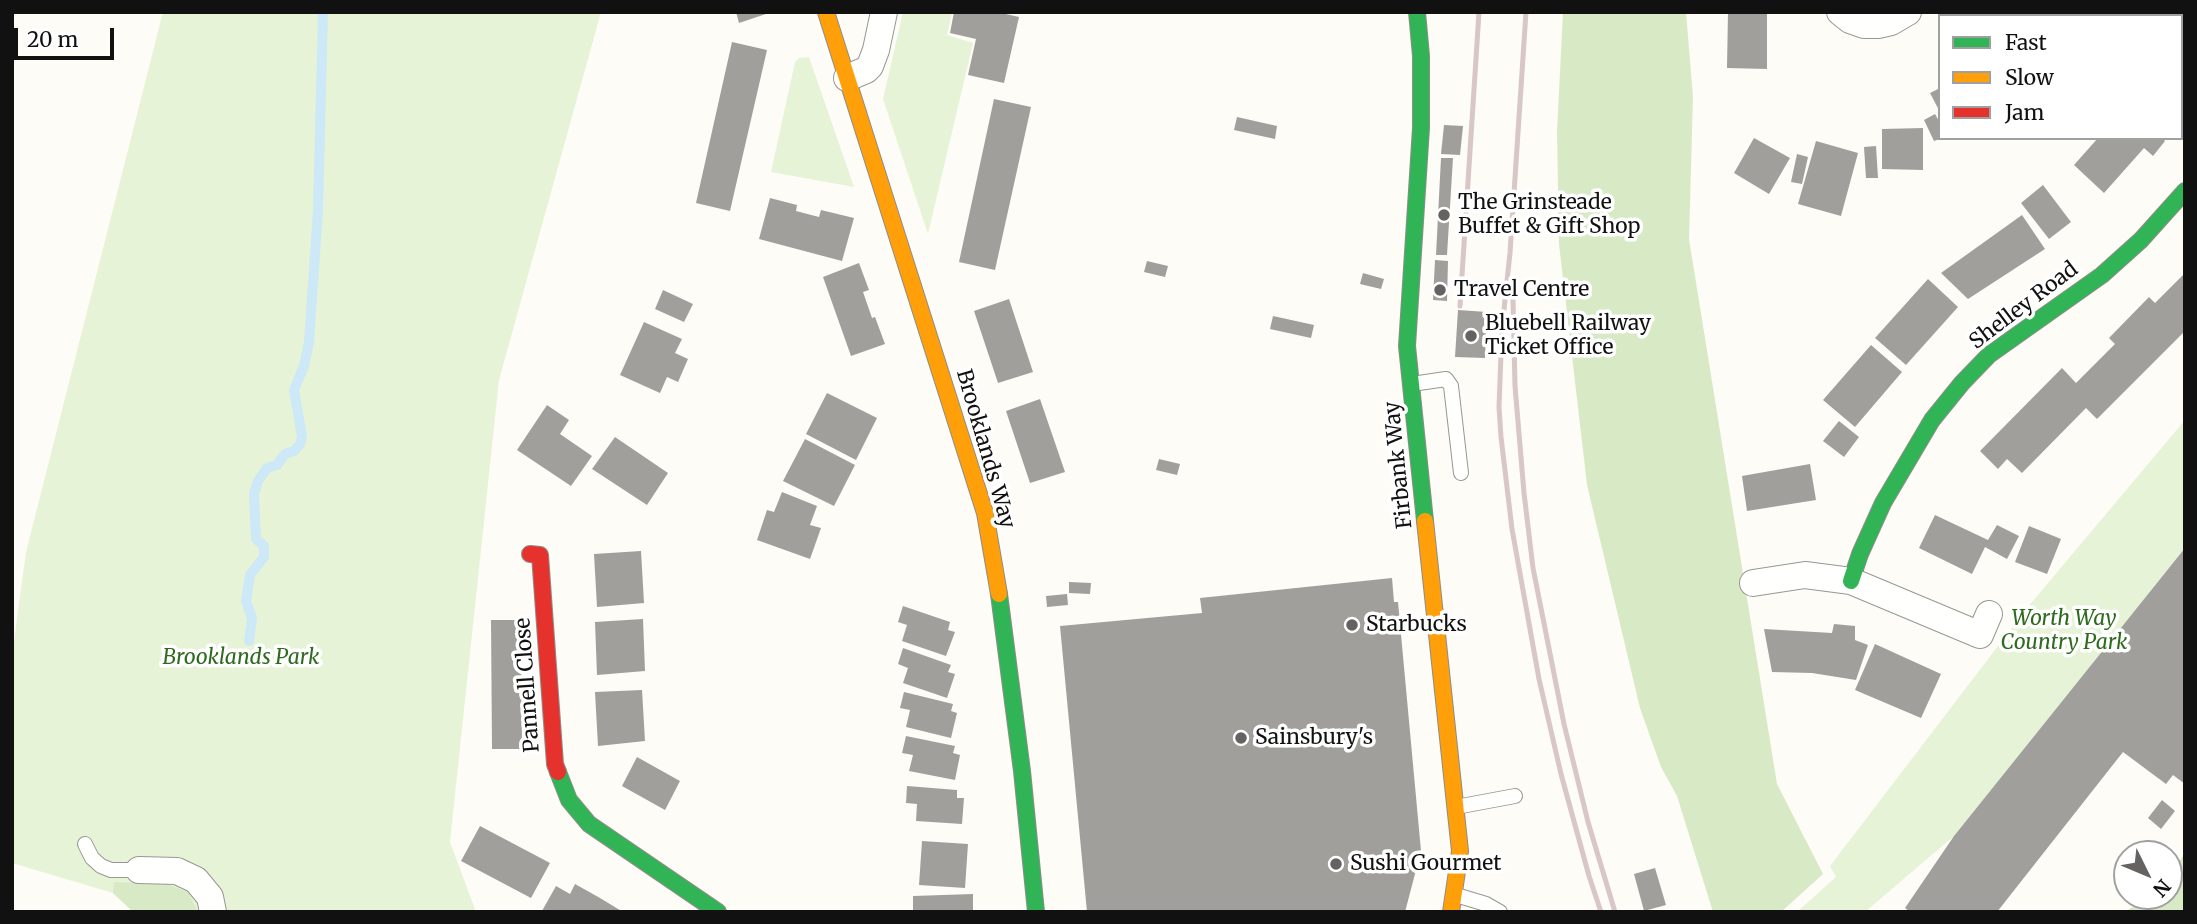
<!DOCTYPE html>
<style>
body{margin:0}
#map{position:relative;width:2197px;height:924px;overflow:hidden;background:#fdfcf7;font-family:Merriweather,serif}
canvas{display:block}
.frame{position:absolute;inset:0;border:14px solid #111;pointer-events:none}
.legend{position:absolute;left:1938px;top:14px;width:245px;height:126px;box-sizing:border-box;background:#fff;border:2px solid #a0a0a0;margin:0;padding:9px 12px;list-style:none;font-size:21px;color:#111}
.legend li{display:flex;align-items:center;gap:14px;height:35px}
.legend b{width:35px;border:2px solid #a0a0a0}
.north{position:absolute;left:2113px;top:840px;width:70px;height:70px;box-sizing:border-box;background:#fff;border:2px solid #a0a0a0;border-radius:50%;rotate:133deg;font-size:19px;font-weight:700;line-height:28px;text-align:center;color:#111}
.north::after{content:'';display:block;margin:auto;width:24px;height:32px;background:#646362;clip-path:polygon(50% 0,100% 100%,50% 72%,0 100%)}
.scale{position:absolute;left:14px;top:28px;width:100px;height:32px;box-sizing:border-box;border:4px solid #111;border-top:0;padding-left:9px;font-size:21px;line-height:24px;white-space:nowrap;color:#111;-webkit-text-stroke:5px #fff;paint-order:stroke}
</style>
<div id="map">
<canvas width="2197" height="924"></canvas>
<div class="frame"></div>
<ul class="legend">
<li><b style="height:9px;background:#30b455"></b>Fast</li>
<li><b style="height:9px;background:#ff9f0a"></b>Slow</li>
<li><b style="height:9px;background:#e5322d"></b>Jam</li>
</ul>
<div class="north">N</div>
<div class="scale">20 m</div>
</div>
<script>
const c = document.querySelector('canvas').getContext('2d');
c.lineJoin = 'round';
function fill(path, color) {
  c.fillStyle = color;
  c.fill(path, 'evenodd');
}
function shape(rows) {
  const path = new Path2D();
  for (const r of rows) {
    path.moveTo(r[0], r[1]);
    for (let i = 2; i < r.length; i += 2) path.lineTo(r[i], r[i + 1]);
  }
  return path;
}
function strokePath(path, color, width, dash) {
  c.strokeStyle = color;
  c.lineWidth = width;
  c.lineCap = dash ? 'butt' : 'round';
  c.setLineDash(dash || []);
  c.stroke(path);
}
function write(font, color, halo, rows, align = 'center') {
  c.font = font + ' Merriweather,serif';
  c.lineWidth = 7;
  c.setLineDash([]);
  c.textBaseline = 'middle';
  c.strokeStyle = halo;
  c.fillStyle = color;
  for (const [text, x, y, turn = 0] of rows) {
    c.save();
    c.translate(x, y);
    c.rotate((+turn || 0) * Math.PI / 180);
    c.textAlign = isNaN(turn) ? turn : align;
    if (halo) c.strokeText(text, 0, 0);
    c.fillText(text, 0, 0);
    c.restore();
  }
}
fill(shape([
 [163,12,601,12,499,380,450,842,476,912,133,912,113,893,12,863,12,656,26,552],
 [903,12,952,12,947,35,973,43,928,234,883,99],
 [809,57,854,187,771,172,795,62,799,58],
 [2185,420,2185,548,1954,836,1865,912,1797,912,1836,877,1830,866,2027,608]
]), '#e7f3d7');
fill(shape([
 [1563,12,1686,12,1693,97,1689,239,1777,784,1823,874,1781,912,1713,912,1677,796,1661,767,1640,708,1587,485,1559,244,1557,131],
 [2185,853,2185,912,2125,912,2149,896,2169,896,2169,877],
 [114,882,167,884,188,892,198,912,133,912,113,893]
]), '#d8eac5');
strokePath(shape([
 [249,641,252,618,246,601,250,575,264,557,264,546,256,539,254,494,258,481,267,468,277,465,285,454,294,451,300,444,302,436,294,390,304,366,309,342,318,210,323,12]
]), '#cde8f7', 10);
fill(shape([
 [736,12,769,12,769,13,739,23],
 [954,12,997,12,1019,17,1004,83,968,75,976,39,950,33],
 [1728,12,1767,12,1767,69,1727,68],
 [732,42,767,50,730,211,696,203],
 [2185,52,2185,114,2181,118,2181,56],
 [1940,88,1940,112,1930,93],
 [994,99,1031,107,995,270,959,262],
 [1935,114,1940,123,1940,139,1934,141,1924,120],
 [1237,117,1277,126,1275,139,1234,130],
 [1444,125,1463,126,1460,155,1441,154],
 [1923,128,1923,170,1882,169,1882,129],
 [1754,138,1790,158,1769,194,1734,173],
 [2098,138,2162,138,2165,141,2153,156,2144,148,2104,193,2074,165],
 [1816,141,1858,153,1841,216,1798,204],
 [1876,146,1878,178,1866,178,1864,147],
 [1797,154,1808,157,1802,184,1791,182],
 [1441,158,1453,158,1447,255,1436,255],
 [2043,185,2071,222,2049,239,2021,203],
 [770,198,797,205,796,211,819,217,821,210,854,218,842,261,759,239],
 [2022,215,2045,249,1968,299,1941,273],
 [1435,260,1448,261,1447,301,1433,300],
 [1147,261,1168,266,1165,277,1144,272],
 [859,263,869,290,863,292,872,318,875,317,885,344,851,356,823,277],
 [1363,273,1384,279,1381,289,1360,284],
 [2185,273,2185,331,2097,419,2086,408,2022,473,2007,459,1998,469,1980,451,2062,368,2076,383,2115,344,2109,338,2149,297,2155,303],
 [1928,279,1958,307,1906,365,1875,338],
 [663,290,693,304,684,322,655,309],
 [1009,299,1033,372,998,383,974,311],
 [1458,310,1487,312,1485,358,1455,357],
 [1273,316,1314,325,1311,338,1270,329],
 [644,322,682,339,675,353,688,359,678,382,667,377,660,393,620,375],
 [1871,345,1902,372,1855,427,1823,400],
 [827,393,877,418,856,460,806,434],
 [1040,399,1065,472,1030,483,1006,411],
 [547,405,569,420,560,434,592,456,571,486,517,450],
 [1839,421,1859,437,1844,457,1823,441],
 [615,437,668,473,647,505,592,469],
 [805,439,855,465,834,506,783,481],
 [1159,459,1180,464,1177,475,1156,470],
 [1810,464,1816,500,1747,511,1742,476],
 [782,492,817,506,810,525,821,528,810,559,757,540,767,510,774,512],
 [1935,515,1988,540,1997,525,2019,536,2007,559,1985,547,1972,574,1919,548],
 [2029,526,2061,539,2047,574,2015,562],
 [2185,548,2185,784,2173,775,2166,784,2123,752,1997,912,1910,912,1905,908,1954,836],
 [641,551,644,603,597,607,594,554],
 [1392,578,1394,602,1398,602,1421,851,1405,912,1087,912,1060,626,1202,613,1200,598],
 [1069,582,1091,583,1090,594,1069,593],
 [1067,594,1068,605,1047,607,1046,596],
 [903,606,950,622,948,630,955,632,946,656,902,641,907,625,898,622],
 [643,619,645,671,597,675,595,622],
 [491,620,521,620,522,749,492,749],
 [1834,624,1855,626,1855,640,1868,645,1856,680,1812,673,1772,672,1764,629,1832,633],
 [1875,644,1941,674,1921,718,1855,690],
 [903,648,951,665,948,672,955,674,947,698,903,683,908,668,898,664],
 [642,690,645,741,598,746,595,692],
 [904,692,953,704,951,711,957,713,951,738,906,727,910,710,900,708],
 [906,736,955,746,953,753,960,755,955,780,909,771,913,755,902,753],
 [637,757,680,781,665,810,622,786],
 [907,786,957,790,957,798,964,798,962,824,916,821,917,804,906,803],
 [2162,800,2175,811,2161,829,2148,818],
 [480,826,550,863,531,898,461,861],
 [922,841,968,844,965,888,919,885],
 [1655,868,1666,905,1644,911,1634,874],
 [575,884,600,898,623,912,542,911,556,886,570,894],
 [973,894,973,912,913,912,913,896]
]), '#a19f9c');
const lane = shape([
 [1412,384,1446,379,1451,386,1461,473],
 [1456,807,1515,796],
 [85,844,92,858,101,866,111,870,139,870],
 [1456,895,1486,904,1500,912]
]);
const street = shape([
 [1840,12,1850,20,1864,25,1878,25,1891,22,1908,12],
 [847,78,866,70,870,66,876,50,884,12],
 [1753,583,1805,575,1851,581,1980,635,1989,614],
 [139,870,177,871,196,880,210,897,213,912]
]);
const fast = shape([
 [1417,12,1421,56,1421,128,1407,346,1425,521],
 [1851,581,1860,554,1883,503,1932,420,1962,383,1989,355,2102,275,2141,240,2185,191],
 [999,594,1022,771,1036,912],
 [558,772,569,800,589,824,718,912]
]);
const slow = shape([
 [826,12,985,513,999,594],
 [1425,521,1460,851,1451,912]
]);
const jam = shape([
 [530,554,540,555,555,764,558,772]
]);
strokePath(lane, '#979795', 16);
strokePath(street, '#979795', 28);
strokePath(fast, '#8e8d8b', 18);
strokePath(slow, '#8e8d8b', 18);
strokePath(jam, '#8e8d8b', 18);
strokePath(lane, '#fffffe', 14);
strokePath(street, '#fffffe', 26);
strokePath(fast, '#30b455', 16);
strokePath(slow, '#ff9f0a', 16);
strokePath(jam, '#e5322d', 16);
strokePath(shape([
 [1526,12,1510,253,1502,328,1499,407,1501,437,1512,529,1539,679,1561,774,1589,876,1601,912],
 [1513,300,1515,386,1524,493,1533,568,1564,724,1588,822,1615,912],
 [1460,306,1479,12]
]), '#d9c6c7', 5);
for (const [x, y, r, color] of [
 [1444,215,7,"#646362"],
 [1440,290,7,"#646362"],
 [1471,336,7,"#646362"],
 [1352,625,7,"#646362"],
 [1241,738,7,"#646362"],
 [1336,864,7,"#646362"]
]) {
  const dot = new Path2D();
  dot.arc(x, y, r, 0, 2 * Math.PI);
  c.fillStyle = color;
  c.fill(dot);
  strokePath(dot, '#fff', 2.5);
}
write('21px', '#111', '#fff', [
 ["The Grinsteade",1458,203],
 ["Buffet & Gift Shop",1458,227],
 ["Travel Centre",1454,290],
 ["Bluebell Railway",1485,324],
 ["Ticket Office",1485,348],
 ["Starbucks",1366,625],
 ["Sainsbury's",1255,738],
 ["Sushi Gourmet",1350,864]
], 'left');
write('21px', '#111', '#fff', [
 ["Shelley Road",2024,306,-37],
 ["Brooklands Way",985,449,74],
 ["Firbank Way",1399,465,-96],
 ["Pannell Close",528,685,-94]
]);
write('italic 21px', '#2f6b1f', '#fff', [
 ["Worth Way",2064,619],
 ["Country Park",2064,643],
 ["Brooklands Park",241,658]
]);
</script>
